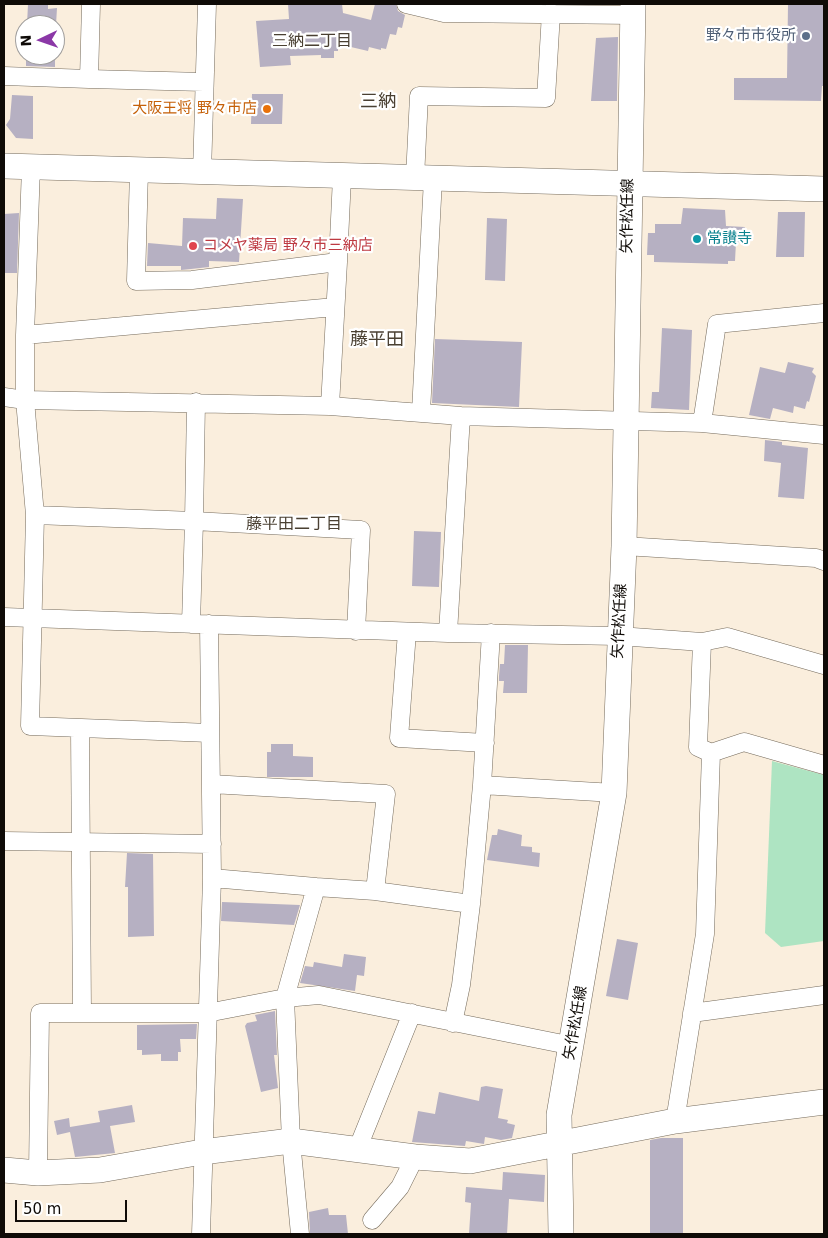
<!DOCTYPE html>
<meta charset="utf-8">
<style>
body{margin:0}
#map{position:relative;width:828px;height:1238px;overflow:hidden;background:#faeedd;font-family:"DejaVu Sans",sans-serif}
canvas{display:block}
.frame{position:absolute;inset:0;border:5px solid #0f0b07;pointer-events:none}
.north{position:absolute;left:15px;top:15px;width:50px;height:50px;box-sizing:border-box;background:#fff;border:1px solid #9f9d9c;border-radius:50%;rotate:267deg;font-size:14px;font-weight:700;line-height:20px;text-align:center;color:#0f0b07}
.north::after{content:'';display:block;margin:auto;width:18px;height:22px;background:#8b38a7;clip-path:polygon(50% 0,100% 100%,50% 72%,0 100%)}
.scale{position:absolute;left:15px;top:1200px;width:112px;height:22px;box-sizing:border-box;border:2px solid #0f0b07;border-top:0;padding-left:6px;font-size:15px;line-height:18px;white-space:nowrap;color:#0f0b07;-webkit-text-stroke:4px #fff;paint-order:stroke}
</style>
<div id="map">
<canvas width="828" height="1238"></canvas>
<div class="frame"></div>
<div class="north">N</div>
<div class="scale">50 m</div>
</div>
<script>
const c = document.querySelector('canvas').getContext('2d');
c.lineJoin = 'round';
function fill(path, color) {
  c.fillStyle = color;
  c.fill(path, 'evenodd');
}
function shape(rows) {
  const path = new Path2D();
  for (const r of rows) {
    path.moveTo(r[0], r[1]);
    for (let i = 2; i < r.length; i += 2) path.lineTo(r[i], r[i + 1]);
  }
  return path;
}
function strokePath(path, color, width, dash) {
  c.strokeStyle = color;
  c.lineWidth = width;
  c.lineCap = dash ? 'butt' : 'round';
  c.setLineDash(dash || []);
  c.stroke(path);
}
function write(font, color, halo, rows, align = 'center') {
  c.font = font + ' "DejaVu Sans","Noto Sans JP",sans-serif';
  c.lineWidth = 4.5;
  c.setLineDash([]);
  c.textBaseline = 'middle';
  c.strokeStyle = halo;
  c.fillStyle = color;
  for (const [text, x, y, turn = 0] of rows) {
    c.save();
    c.translate(x, y);
    c.rotate((+turn || 0) * Math.PI / 180);
    c.textAlign = isNaN(turn) ? turn : align;
    if (halo) c.strokeText(text, 0, 0);
    c.fillText(text, 0, 0);
    c.restore();
  }
}
fill(shape([
 [772,761,824,775,824,941,781,947,765,933]
]), '#aee4c2');
fill(shape([
 [28,4,48,4,48,9,57,8,56,25,27,25],
 [288,4,342,4,343,13,371,20,375,4,396,4,398,11,405,15,402,28,398,27,396,35,390,34,386,49,381,48,381,50,369,47,368,51,338,44,338,51,334,51,334,58,321,58,321,55,290,56,291,65,260,67,256,21,289,19],
 [788,4,824,4,824,86,822,86,821,101,734,100,734,78,787,78],
 [618,37,617,101,591,101,596,38],
 [26,55,55,55,55,67,26,66],
 [252,94,283,94,282,124,251,124],
 [12,95,33,96,33,139,16,138,6,125,10,119],
 [217,198,243,199,239,262,209,261,209,267,191,269,181,270,181,266,147,266,148,243,182,246,183,218,216,219],
 [683,208,725,210,726,226,745,227,746,243,736,242,735,261,728,261,728,264,654,262,654,255,647,255,648,233,655,233,655,224,681,224],
 [778,212,805,212,804,257,776,257],
 [19,213,17,273,4,273,4,214],
 [487,218,507,219,505,281,485,280],
 [662,328,692,330,689,410,651,408,652,392,659,392],
 [435,339,522,342,519,407,432,403],
 [788,362,814,368,812,372,816,376,809,402,807,401,805,409,794,406,793,413,773,408,770,419,749,415,760,367,785,373],
 [765,440,782,442,782,445,808,448,804,499,778,497,781,463,764,461],
 [414,531,441,532,439,587,412,586],
 [505,645,528,645,527,693,503,693,504,681,499,681,499,676,500,664,504,664],
 [271,744,293,744,293,756,313,757,313,777,267,777,267,752,271,752],
 [498,829,522,835,521,846,532,847,532,852,540,853,539,867,487,860,492,835,497,835],
 [127,853,153,854,154,936,128,937,128,887,125,887],
 [222,902,300,905,294,925,221,921],
 [617,939,638,943,628,1000,606,996],
 [344,954,366,957,364,976,357,975,355,991,300,983,305,966,313,967,314,962,342,967],
 [275,1011,277,1055,274,1055,278,1088,261,1092,245,1026,247,1023,257,1021,255,1015],
 [197,1024,196,1039,180,1039,181,1052,178,1052,178,1061,161,1061,161,1054,142,1055,142,1050,137,1050,137,1025],
 [486,1086,503,1089,498,1118,508,1120,507,1123,515,1125,512,1138,501,1140,485,1137,484,1144,466,1141,465,1146,412,1142,418,1111,435,1114,439,1092,479,1101,481,1087],
 [132,1105,135,1122,110,1126,115,1153,75,1157,70,1132,57,1135,54,1121,69,1118,70,1127,100,1122,98,1111],
 [661,1138,683,1138,683,1234,650,1234,650,1140],
 [503,1172,545,1175,544,1202,509,1199,507,1234,469,1234,471,1203,465,1202,466,1187,502,1190],
 [328,1208,329,1215,346,1215,348,1234,310,1234,309,1212]
]), '#b6b0c2');
const street = shape([
 [91,4,89,79,204,82],
 [406,4,444,13,633,15],
 [4,76,89,79],
 [31,167,25,335,25,400,35,515,30,726,210,733],
 [139,170,136,281,192,280,338,262,342,177],
 [202,173,207,4],
 [415,178,419,96,546,98,551,13],
 [25,335,335,307],
 [4,397,25,400,330,406,461,416,702,423,824,435],
 [196,402,194,521,361,530,356,631],
 [330,406,338,262],
 [421,412,433,179],
 [461,416,448,633,619,636,702,642,727,637,824,665],
 [702,423,717,324,824,313],
 [35,515,194,521,191,624],
 [624,546,816,558,824,561],
 [4,617,448,633],
 [407,632,399,738,485,743],
 [80,729,82,1013],
 [711,753,744,742,824,765],
 [211,784,386,794,375,891],
 [482,785,614,793],
 [4,841,212,844],
 [212,878,316,887],
 [692,1013,824,995],
 [453,1023,461,985,471,904],
 [675,1121,705,934,711,753,698,747,702,642],
 [357,1150,412,1013],
 [38,1173,40,1013,207,1013,285,998,319,995,573,1046],
 [372,1220,400,1187,415,1157],
 [201,1234,212,878,209,624],
 [300,1234,291,1141,285,998,316,887,375,891,471,904,482,785,491,633]
]);
const secondary = shape([
 [4,166,824,189],
 [4,1170,38,1173,100,1170,202,1152,291,1141,415,1157,470,1161,675,1121,824,1102],
 [561,1234,559,1115,614,793,624,546,633,4]
]);
strokePath(street, '#756b5c', 19);
strokePath(secondary, '#756b5c', 26);
strokePath(street, '#fff', 18);
strokePath(secondary, '#fff', 25);
for (const [x, y, r, color] of [
 [806,36,5,"#5c6f8a"],
 [267,109,5,"#e8710a"],
 [697,239,5,"#0f9aa8"],
 [193,246,5,"#e0444e"]
]) {
  const dot = new Path2D();
  dot.arc(x, y, r, 0, 2 * Math.PI);
  c.fillStyle = color;
  c.fill(dot);
  strokePath(dot, '#fff', 2);
}
write('15px', '#4e5e75', '#fff', [
 ["野々市市役所",796,36]
], 'right');
write('15px', '#c56008', '#fff', [
 ["大阪王将 野々市店",257,109]
], 'right');
write('15px', '#0f0b07', '#fff', [
 ["矢作松任線",628,216,-89],
 ["矢作松任線",620,621,-87],
 ["矢作松任線",576,1023,-80]
]);
write('15px', '#0d838f', '#fff', [
 ["常讃寺",707,239]
], 'left');
write('15px', '#be3a42', '#fff', [
 ["コメヤ薬局 野々市三納店",203,246]
], 'left');
write('16px', '#4a4032', '#fff', [
 ["三納二丁目",312,42],
 ["藤平田二丁目",294,525]
]);
write('18px', '#4a4032', '#fff', [
 ["三納",378,102],
 ["藤平田",377,340]
]);
</script>
